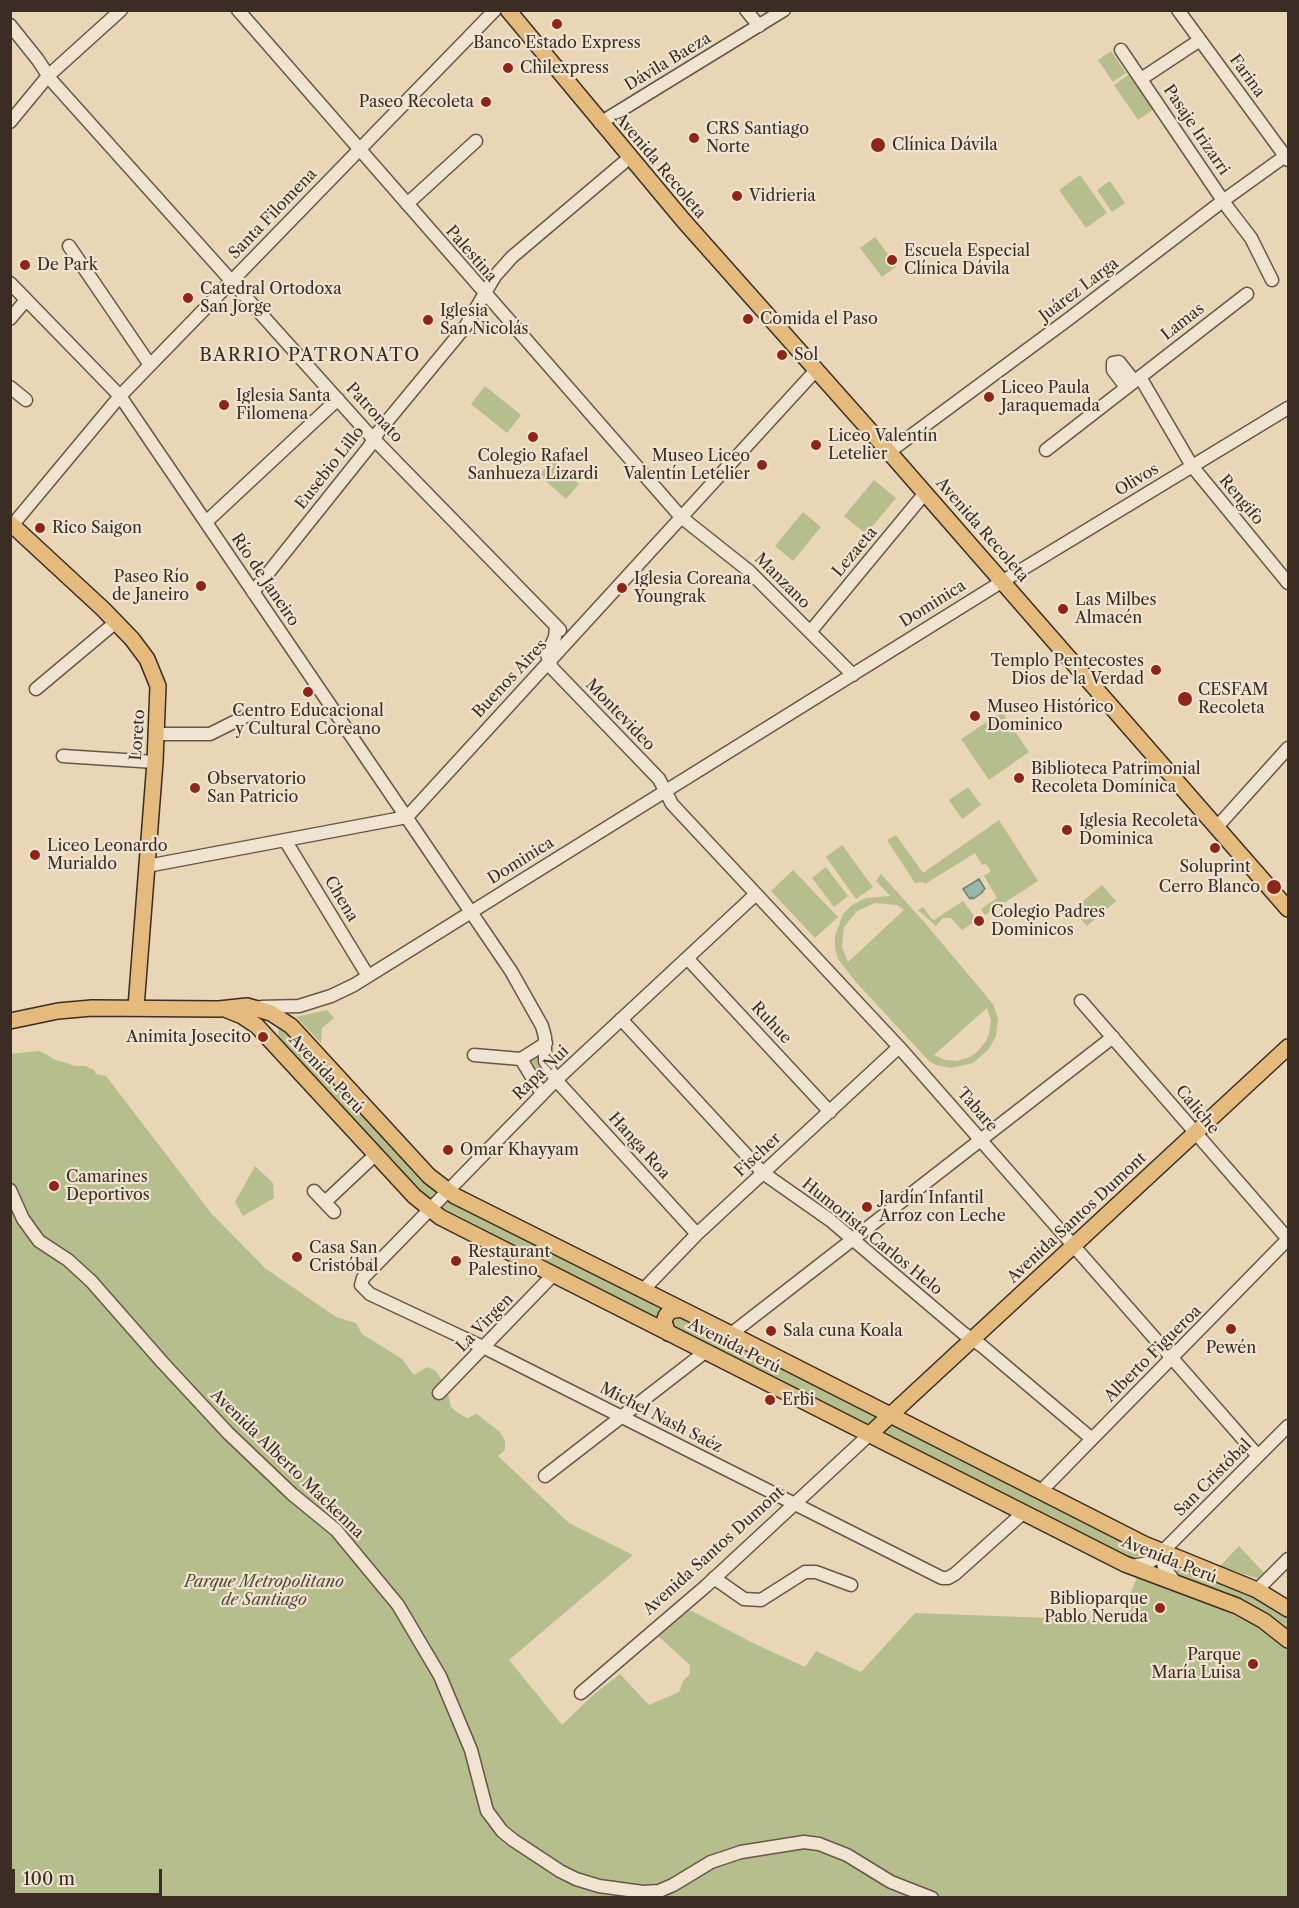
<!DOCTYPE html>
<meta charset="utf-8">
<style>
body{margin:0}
#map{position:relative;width:1299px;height:1908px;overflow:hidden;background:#e8d6b7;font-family:"Libre Caslon Text",serif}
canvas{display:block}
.frame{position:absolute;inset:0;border:12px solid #3b2d23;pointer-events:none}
.scale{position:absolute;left:12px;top:1869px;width:150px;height:27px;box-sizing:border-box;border:3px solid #3b2d23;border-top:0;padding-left:8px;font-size:18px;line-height:21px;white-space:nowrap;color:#3b2d23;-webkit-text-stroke:4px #f0e4d0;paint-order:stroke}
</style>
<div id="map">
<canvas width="1299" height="1908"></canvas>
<div class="frame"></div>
<div class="scale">100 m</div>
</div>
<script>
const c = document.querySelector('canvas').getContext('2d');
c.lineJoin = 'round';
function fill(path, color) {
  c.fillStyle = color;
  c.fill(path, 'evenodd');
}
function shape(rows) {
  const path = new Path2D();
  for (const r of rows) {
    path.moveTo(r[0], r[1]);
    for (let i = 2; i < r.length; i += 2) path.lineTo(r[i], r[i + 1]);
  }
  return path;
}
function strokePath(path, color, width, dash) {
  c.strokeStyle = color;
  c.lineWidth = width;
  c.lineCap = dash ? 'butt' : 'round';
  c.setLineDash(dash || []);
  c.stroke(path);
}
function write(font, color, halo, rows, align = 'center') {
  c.font = font + ' "Libre Caslon Text",serif';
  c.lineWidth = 4.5;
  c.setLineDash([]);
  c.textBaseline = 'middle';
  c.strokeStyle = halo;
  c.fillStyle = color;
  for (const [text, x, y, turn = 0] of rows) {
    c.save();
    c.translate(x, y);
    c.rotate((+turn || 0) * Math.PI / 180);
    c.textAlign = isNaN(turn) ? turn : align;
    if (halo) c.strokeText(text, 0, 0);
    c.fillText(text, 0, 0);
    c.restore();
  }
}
fill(shape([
 [1111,51,1126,73,1113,82,1098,60],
 [1130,74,1154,109,1138,120,1114,85],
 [1080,175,1107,213,1086,228,1059,190],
 [1110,181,1125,203,1112,212,1097,190],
 [875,237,897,266,882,277,860,248],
 [485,386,521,415,507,433,471,404],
 [552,460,579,484,566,499,539,475],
 [874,480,896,498,866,534,844,516],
 [803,512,821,527,793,561,775,546],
 [1002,712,1029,752,989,780,961,739],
 [968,787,981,805,962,819,949,800],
 [999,820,1038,881,985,915,981,909,997,898,984,876,991,871,986,864,982,865,975,853,925,884,923,882,915,883,887,840,896,835,923,873],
 [842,845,873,887,856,899,826,857],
 [826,867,848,896,834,907,812,878],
 [793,870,838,917,815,938,771,891],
 [881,874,925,923,993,1004,998,1019,996,1036,988,1050,973,1063,951,1068,936,1065,929,1061,855,981,838,959,835,948,835,936,843,914,852,905,866,898,890,896,876,881],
 [875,903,897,905,904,910,848,962,842,947,844,927,857,911],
 [987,1008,991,1020,989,1034,986,1041,977,1052,970,1057,957,1061,945,1060,934,1055],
 [1102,885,1116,901,1087,926,1073,910],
 [963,901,977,920,962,930,951,918,943,918,936,926,918,910,923,907,931,918,934,920],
 [327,1010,334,1018,322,1028,321,1043,296,1017],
 [282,1022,443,1192,431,1203,284,1049,279,1040,278,1030],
 [39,1051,48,1055,53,1059,75,1066,85,1066,94,1070,96,1074,106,1076,211,1213,265,1268,336,1317,356,1323,362,1334,402,1359,414,1375,427,1367,436,1371,447,1389,451,1407,458,1413,467,1418,477,1414,500,1432,505,1441,505,1450,498,1456,569,1523,633,1555,509,1660,562,1725,593,1695,620,1674,649,1705,679,1692,683,1681,690,1674,690,1665,658,1636,690,1610,753,1643,805,1667,816,1651,861,1672,915,1613,1078,1619,1119,1623,1137,1577,1212,1604,1256,1626,1288,1649,1288,1897,11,1897,10,1054],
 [537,1052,544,1079,540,1083,523,1064],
 [255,1166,273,1183,274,1198,243,1216,235,1202],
 [453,1197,671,1309,662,1323,442,1207],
 [684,1314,880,1415,867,1426,675,1329,671,1322,674,1316],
 [891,1421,1133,1544,1139,1555,1137,1559,1128,1559,878,1433],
 [1239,1546,1265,1574,1259,1579,1220,1566],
 [1181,1565,1222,1578,1288,1615,1288,1632,1256,1608,1176,1577,1172,1572,1174,1568]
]), '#b6be8e');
const water = shape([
 [979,879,985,889,982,891,983,892,973,899,972,897,970,899,963,889,979,879]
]);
fill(water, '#98b9aa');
strokePath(water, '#738174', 1.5);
const minor = shape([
 [238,10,681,517,749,571,853,675],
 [746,10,759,26],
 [1178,10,1288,160],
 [10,25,38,60,51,80,366,431,560,630],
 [1121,50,1228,208,1251,238,1272,280],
 [1141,79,1200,40],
 [10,122,48,76,121,10],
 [600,123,784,10],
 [407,204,476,141],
 [69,246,150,365],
 [10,283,120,396,511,971,542,1026,545,1037,545,1061,556,1080,697,1234],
 [10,319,26,300],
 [1140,377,1192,466,1288,583],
 [10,387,26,400],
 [1126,387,1113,370,1113,363,1119,362,1134,381],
 [1046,450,1247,294],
 [889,452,1070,318,1224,200,1288,154],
 [206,522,338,399],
 [10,528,120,396,495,10],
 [253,592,369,447,379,431,465,327,495,276,512,257,629,158],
 [556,626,555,637,547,655,552,668,659,779,672,804,899,1047,1258,1456],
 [810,632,925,493],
 [36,689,116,622],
 [157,734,210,734,250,714],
 [63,756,155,762],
 [1216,828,1288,748],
 [285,840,368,976],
 [147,866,407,817,817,369],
 [756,894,556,1080,363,1278,361,1285,370,1294,485,1348,942,1578,948,1578,955,1574,1023,1513],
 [687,958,830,1112],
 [1081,1001,1288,1239],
 [261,1007,299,1006,331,996,354,985,1003,581,1288,408],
 [621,1019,763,1173,830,1220,963,1333,982,1346,1092,1439],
 [474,1055,521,1059],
 [521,1059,542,1094],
 [521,1059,546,1043],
 [10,1190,23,1219,39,1241,68,1260,91,1281,163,1363,228,1433,292,1494,336,1530,398,1605,440,1676,471,1750,487,1811,502,1831,513,1840,560,1871,576,1879,599,1886,643,1892,659,1891,673,1885,711,1862,741,1852,804,1842,819,1844,847,1855,891,1882,932,1898],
 [314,1191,334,1212],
 [325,1202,375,1155],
 [643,1290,697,1234,899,1047],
 [731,1334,1113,1037],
 [439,1393,553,1275],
 [545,1476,705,1352],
 [1041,1491,1288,1239],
 [1161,1553,1164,1567,1175,1582],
 [1132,1566,1148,1563,1157,1557,1288,1426],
 [714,1578,744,1599,761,1600,805,1572,816,1572,851,1585],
 [1257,1590,1288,1559],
 [581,1693,706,1586,870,1434]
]);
const major = shape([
 [508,10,683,220,889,452,1288,909],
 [10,523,103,609,132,639,147,659,158,686,155,762,136,1007],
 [227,1010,242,1016,257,1026,414,1196,440,1217,1125,1564,1237,1606,1264,1621,1288,1640],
 [10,1021,58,1011,92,1008,219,1009,247,1006,271,1013,291,1026,429,1176,455,1196,731,1334,1144,1544,1257,1590,1288,1609],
 [668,1333,664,1322,666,1316,670,1311,681,1309],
 [870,1434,1288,1047]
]);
strokePath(minor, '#665748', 15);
strokePath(major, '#3b2d23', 18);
strokePath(minor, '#f0e4d0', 12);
strokePath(major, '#e4bb7c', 15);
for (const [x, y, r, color] of [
 [557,24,6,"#8f2418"],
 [508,68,6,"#8f2418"],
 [486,102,6,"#8f2418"],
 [694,138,6,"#8f2418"],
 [878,145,8,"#8f2418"],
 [737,196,6,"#8f2418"],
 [892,260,6,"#8f2418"],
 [25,265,6,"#8f2418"],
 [188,298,6,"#8f2418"],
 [748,319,6,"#8f2418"],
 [428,320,6,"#8f2418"],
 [782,355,6,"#8f2418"],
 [989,397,6,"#8f2418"],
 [224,405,6,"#8f2418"],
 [533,437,6,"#8f2418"],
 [816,445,6,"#8f2418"],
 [762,465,6,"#8f2418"],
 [40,528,6,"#8f2418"],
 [201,586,6,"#8f2418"],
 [622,588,6,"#8f2418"],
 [1063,609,6,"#8f2418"],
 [1156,670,6,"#8f2418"],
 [308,692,6,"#8f2418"],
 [1185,699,8,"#8f2418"],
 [975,716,6,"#8f2418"],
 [1019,778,6,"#8f2418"],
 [195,788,6,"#8f2418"],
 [1067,830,6,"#8f2418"],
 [1215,848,6,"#8f2418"],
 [35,855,6,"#8f2418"],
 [1274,887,8,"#8f2418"],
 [979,921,6,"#8f2418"],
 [263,1037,6,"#8f2418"],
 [448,1150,6,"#8f2418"],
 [54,1186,6,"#8f2418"],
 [867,1207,6,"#8f2418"],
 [297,1257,6,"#8f2418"],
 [456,1261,6,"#8f2418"],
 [1231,1329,6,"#8f2418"],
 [771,1331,6,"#8f2418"],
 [770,1400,6,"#8f2418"],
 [1160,1608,6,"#8f2418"],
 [1253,1664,6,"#8f2418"]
]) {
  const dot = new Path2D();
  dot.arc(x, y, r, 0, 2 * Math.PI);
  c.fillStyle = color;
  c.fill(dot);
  strokePath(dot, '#f0e4d0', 2);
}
write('16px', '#3b2d23', '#f0e4d0', [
 ["Banco Estado Express",557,43,"center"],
 ["Chilexpress",520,68],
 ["Paseo Recoleta",474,102,"right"],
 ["CRS Santiago",706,129],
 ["Norte",706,147],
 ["Clínica Dávila",892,145],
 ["Vidrieria",749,196],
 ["Escuela Especial",904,251],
 ["Clínica Dávila",904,269],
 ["De Park",37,265],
 ["Catedral Ortodoxa",200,289],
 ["San Jorge",200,307],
 ["Iglesia",440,311],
 ["San Nicolás",440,329],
 ["Comida el Paso",760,319],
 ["Sol",794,355],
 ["Liceo Paula",1001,388],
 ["Jaraquemada",1001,406],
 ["Iglesia Santa",236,396],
 ["Filomena",236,414],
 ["Liceo Valentín",828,436],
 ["Letelier",828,454],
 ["Colegio Rafael",533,456,"center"],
 ["Sanhueza Lizardi",533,474,"center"],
 ["Museo Liceo",750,456,"right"],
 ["Valentín Letelier",750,474,"right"],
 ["Rico Saigon",52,528],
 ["Paseo Río",189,577,"right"],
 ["de Janeiro",189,595,"right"],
 ["Iglesia Coreana",634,579],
 ["Youngrak",634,597],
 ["Las Milbes",1075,600],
 ["Almacén",1075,618],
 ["Templo Pentecostes",1144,661,"right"],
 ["Dios de la Verdad",1144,679,"right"],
 ["CESFAM",1198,690],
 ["Recoleta",1198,708],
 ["Museo Histórico",987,707],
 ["Dominico",987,725],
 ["Centro Educacional",308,711,"center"],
 ["y Cultural Coreano",308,729,"center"],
 ["Biblioteca Patrimonial",1031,769],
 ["Recoleta Domínica",1031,787],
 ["Observatorio",207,779],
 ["San Patricio",207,797],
 ["Iglesia Recoleta",1079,821],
 ["Dominica",1079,839],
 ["Liceo Leonardo",47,846],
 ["Murialdo",47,864],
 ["Soluprint",1215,867,"center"],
 ["Cerro Blanco",1260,887,"right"],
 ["Colegio Padres",991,912],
 ["Dominicos",991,930],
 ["Animita Josecito",251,1037,"right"],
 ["Omar Khayyam",460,1150],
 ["Camarines",66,1177],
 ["Deportivos",66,1195],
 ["Jardín Infantil",879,1198],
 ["Arroz con Leche",879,1216],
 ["Casa San",309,1248],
 ["Cristóbal",309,1266],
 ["Restaurant",468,1252],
 ["Palestino",468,1270],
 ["Sala cuna Koala",783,1331],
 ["Pewén",1231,1348,"center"],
 ["Erbi",782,1400],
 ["Biblioparque",1148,1599,"right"],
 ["Pablo Neruda",1148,1617,"right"],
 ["Parque",1241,1655,"right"],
 ["María Luisa",1241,1673,"right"]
], 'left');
write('16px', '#3b2d23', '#f0e4d0', [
 ["Dávila Baeza",668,62,-31],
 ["Farina",1247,76,54],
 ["Pasaje Irizarri",1196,130,56],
 ["Avenida Recoleta",660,166,50],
 ["Santa Filomena",273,214,-46],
 ["Palestina",471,254,49],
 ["Juárez Larga",1079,290,-37],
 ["Lamas",1183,322,-38],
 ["Patronato",374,413,47],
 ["Eusebio Lillo",330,468,-52],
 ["Olivos",1137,480,-31],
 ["Rengifo",1241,500,50],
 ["Avenida Recoleta",982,530,49],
 ["Lezaeta",855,552,-50],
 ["Río de Janeiro",265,580,56],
 ["Manzano",782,581,45],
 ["Dominica",933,604,-32],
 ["Buenos Aires",510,679,-47],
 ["Montevideo",620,715,46],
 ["Loreto",138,735,-86],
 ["Dominica",521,861,-32],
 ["Chena",341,899,59],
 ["Ruhue",771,1023,47],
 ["Rapa Nui",541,1073,-44],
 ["Avenida Perú",326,1074,47],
 ["Tabare",977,1110,49],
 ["Caliche",1197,1110,50],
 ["Hanga Roa",639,1146,48],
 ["Fischer",758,1155,-43],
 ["Avenida Santos Dumont",1077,1218,-43],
 ["Humorista Carlos Helo",872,1237,39],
 ["La Virgen",485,1323,-46],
 ["Avenida Perú",734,1346,27],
 ["Alberto Figueroa",1153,1354,-45],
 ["Michel Nash Saéz",661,1418,27],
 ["Avenida Alberto Mackenna",287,1464,44],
 ["San Cristóbal",1213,1478,-45],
 ["Avenida Santos Dumont",714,1551,-42],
 ["Avenida Perú",1169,1560,22]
]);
write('italic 16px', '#544a38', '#f0e4d0', [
 ["Parque Metropolitano",264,1582],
 ["de Santiago",264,1600]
]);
c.letterSpacing = '1.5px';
write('18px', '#3b2d23', '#f0e4d0', [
 ["BARRIO PATRONATO",310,356]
]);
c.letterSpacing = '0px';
</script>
